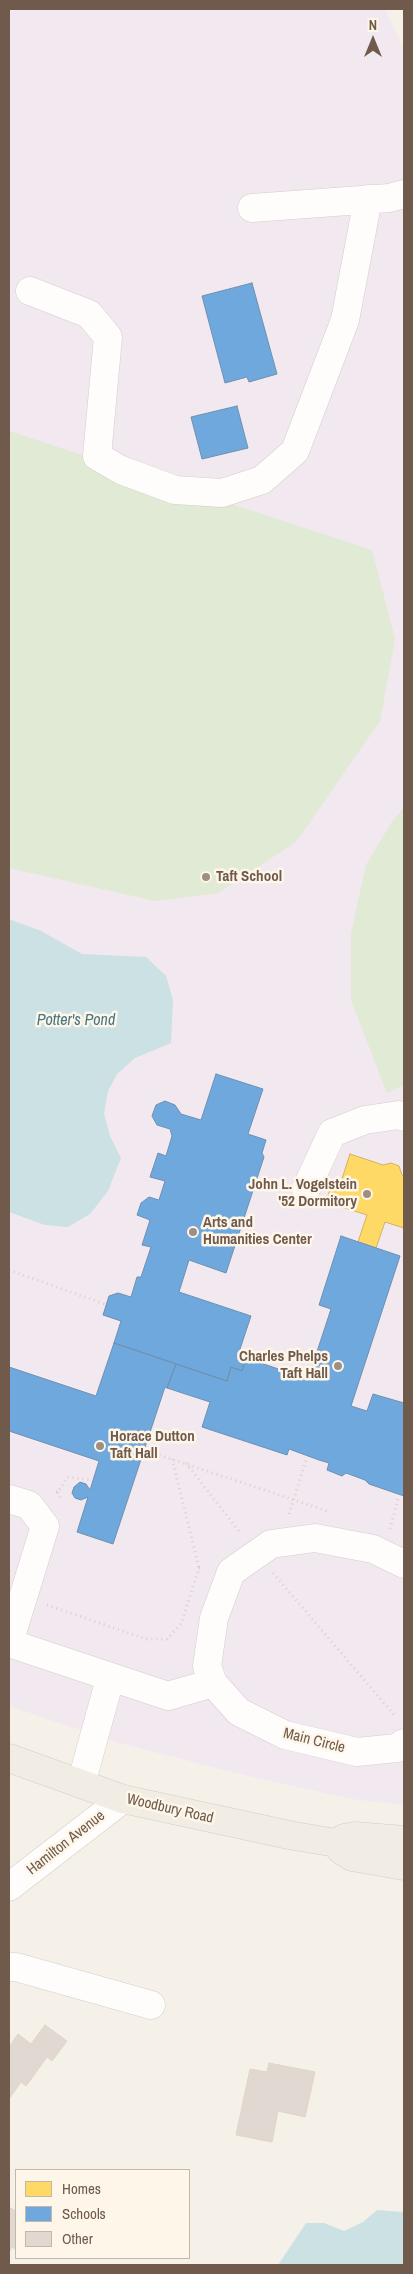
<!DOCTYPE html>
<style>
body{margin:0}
#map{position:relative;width:413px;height:2274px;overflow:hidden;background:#f5f1e8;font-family:"Archivo Narrow",sans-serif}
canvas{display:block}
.frame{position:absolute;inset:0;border:10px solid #6f5a4c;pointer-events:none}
.legend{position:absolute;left:15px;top:2169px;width:175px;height:90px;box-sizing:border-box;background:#fdf6e9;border:1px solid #c4b8aa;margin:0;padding:6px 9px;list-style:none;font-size:15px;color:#6f5a4c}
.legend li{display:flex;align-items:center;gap:10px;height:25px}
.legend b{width:25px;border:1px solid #c4b8aa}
.north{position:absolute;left:348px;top:15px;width:50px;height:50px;-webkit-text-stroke:4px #fdf6e9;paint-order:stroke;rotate:0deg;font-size:14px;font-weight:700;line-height:20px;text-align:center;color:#6f5a4c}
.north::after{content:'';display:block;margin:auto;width:18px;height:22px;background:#6f5a4c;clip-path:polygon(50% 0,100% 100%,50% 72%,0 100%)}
</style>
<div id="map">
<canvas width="413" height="2274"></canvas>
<div class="frame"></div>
<ul class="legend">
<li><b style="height:14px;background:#ffd966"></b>Homes</li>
<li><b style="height:14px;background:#6fa8dc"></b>Schools</li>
<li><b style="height:14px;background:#e1d9d1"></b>Other</li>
</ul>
<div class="north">N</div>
</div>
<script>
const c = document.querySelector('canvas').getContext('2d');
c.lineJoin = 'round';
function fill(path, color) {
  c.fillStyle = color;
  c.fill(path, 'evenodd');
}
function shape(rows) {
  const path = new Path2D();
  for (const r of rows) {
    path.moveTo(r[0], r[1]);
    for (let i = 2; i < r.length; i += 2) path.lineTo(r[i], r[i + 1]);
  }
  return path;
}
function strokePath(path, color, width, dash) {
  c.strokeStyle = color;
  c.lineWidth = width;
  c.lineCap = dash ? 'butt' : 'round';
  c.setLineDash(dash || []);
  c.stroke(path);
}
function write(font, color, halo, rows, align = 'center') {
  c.font = font + ' "Archivo Narrow",sans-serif';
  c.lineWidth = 5;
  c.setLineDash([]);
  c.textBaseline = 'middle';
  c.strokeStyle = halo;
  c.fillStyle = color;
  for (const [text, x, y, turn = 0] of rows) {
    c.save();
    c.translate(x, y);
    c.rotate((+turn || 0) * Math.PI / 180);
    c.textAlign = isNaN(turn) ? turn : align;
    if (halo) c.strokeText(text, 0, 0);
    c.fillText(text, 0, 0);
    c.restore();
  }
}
fill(shape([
 [9,9,385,9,404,49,404,1805,351,1799,244,1775,119,1743,9,1706]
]), '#f2e8f0');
fill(shape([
 [9,431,372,550,395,639,380,721,296,842,218,893,155,901,9,868],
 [404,808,404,1085,387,1093,351,1000,351,933,366,865,393,820]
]), '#e1ead4');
fill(shape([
 [9,919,41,931,82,954,146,957,166,976,173,1000,171,1043,135,1058,117,1074,108,1091,104,1114,110,1136,121,1158,108,1191,90,1214,68,1227,45,1225,9,1212],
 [377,2210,404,2212,404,2265,278,2265,306,2223,324,2223,344,2231,363,2222]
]), '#cce1e3');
const homes = shape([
 [350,1154,383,1165,391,1163,399,1166,402,1175,404,1176,404,1228,385,1222,376,1248,358,1242,367,1215,326,1202,332,1183,340,1185,350,1154]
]);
fill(homes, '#ffd966');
strokePath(homes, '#d4b35e', 1);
const schools = shape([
 [252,283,277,374,249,382,247,377,225,383,202,296,252,283],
 [237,406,248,448,202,459,191,417,237,406],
 [216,1074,263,1089,248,1134,266,1140,262,1153,264,1157,226,1273,189,1260,179,1292,251,1316,237,1358,245,1361,242,1371,231,1367,227,1381,114,1343,121,1321,103,1315,109,1296,118,1293,131,1297,137,1277,141,1277,151,1247,142,1245,150,1220,137,1215,141,1203,149,1197,159,1200,165,1181,150,1177,158,1153,166,1156,172,1136,170,1129,157,1125,152,1116,156,1105,165,1101,175,1105,181,1114,201,1120,216,1074],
 [341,1236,400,1256,351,1406,367,1411,373,1394,404,1403,404,1496,369,1484,365,1480,346,1473,342,1476,327,1470,329,1463,319,1460,289,1449,287,1455,202,1427,210,1402,167,1388,176,1364,227,1381,231,1367,242,1371,246,1358,308,1379,331,1309,319,1305,341,1236],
 [114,1343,176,1364,167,1388,165,1387,113,1544,77,1532,88,1497,81,1500,75,1498,72,1493,74,1487,80,1482,86,1484,90,1490,99,1461,9,1431,9,1367,96,1396,114,1343]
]);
fill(schools, '#6fa8dc');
strokePath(schools, '#6f91b1', 1);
const building = shape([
 [45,2025,67,2041,52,2061,47,2057,26,2086,21,2082,9,2099,9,2047,18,2034,31,2044,45,2025],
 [269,2063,315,2072,305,2117,278,2111,272,2142,236,2135,250,2069,267,2072,269,2063],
 [9,2207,16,2211,16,2250,12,2247,9,2252,9,2207]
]);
fill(building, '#e1d9d1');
strokePath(building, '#ddd4cb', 1);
const minor = shape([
 [252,208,389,198,404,194],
 [30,291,89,314,108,337,97,456,121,470,175,490,222,493,262,480,295,451,345,320,368,199],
 [306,1189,332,1133,365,1120,399,1115,404,1117],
 [9,1499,29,1505,45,1526,9,1643],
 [404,1564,373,1549,315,1538,271,1544,231,1572,214,1618,207,1666,213,1683,239,1712,285,1735,357,1752,397,1748,404,1743],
 [9,1643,168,1696,213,1683],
 [81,1784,110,1679],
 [9,1887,123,1799],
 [9,1967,16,1967,151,2005]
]);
const major = shape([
 [9,1758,123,1799,289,1835,336,1843,344,1838,355,1836,404,1840],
 [336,1843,341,1850,352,1857,404,1866]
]);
strokePath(minor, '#d3cec7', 29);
strokePath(major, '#d3ccc6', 29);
strokePath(shape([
 [9,1270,107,1305],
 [150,1452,327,1511],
 [172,1459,199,1568],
 [186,1463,241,1534],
 [56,1492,58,1492,67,1477,91,1480],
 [58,1492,62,1501],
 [289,1514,306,1460],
 [390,1529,398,1499],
 [273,1573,396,1717],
 [47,1605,146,1639,167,1639,181,1624,199,1568,203,1569]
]), '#d7d1cd', 3, [1, 4]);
strokePath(minor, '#fefdfc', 28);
strokePath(major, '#f1ede5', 28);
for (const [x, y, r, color] of [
 [206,877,5,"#9e8f83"],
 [367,1194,5,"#9e8f83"],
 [193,1232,5,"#9e8f83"],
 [338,1366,5,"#9e8f83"],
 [100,1446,5,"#9e8f83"]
]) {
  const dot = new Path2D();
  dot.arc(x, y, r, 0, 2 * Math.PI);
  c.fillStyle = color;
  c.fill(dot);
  strokePath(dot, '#fdf6e9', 2);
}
write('bold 15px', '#6f5a4c', '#fdf6e9', [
 ["Taft School",216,877],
 ["John L. Vogelstein",357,1185,"right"],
 ["'52 Dormitory",357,1202,"right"],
 ["Arts and",203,1223],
 ["Humanities Center",203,1240],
 ["Charles Phelps",328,1357,"right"],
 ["Taft Hall",328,1374,"right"],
 ["Horace Dutton",110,1437],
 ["Taft Hall",110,1454]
], 'left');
write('15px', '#6f5a4c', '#fdf6e9', [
 ["Main Circle",314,1741,14],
 ["Woodbury Road",170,1809,13],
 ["Hamilton Avenue",66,1843,-38]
]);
write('italic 16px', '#487580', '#fdf6e9', [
 ["Potter's Pond",76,1021]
]);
</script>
